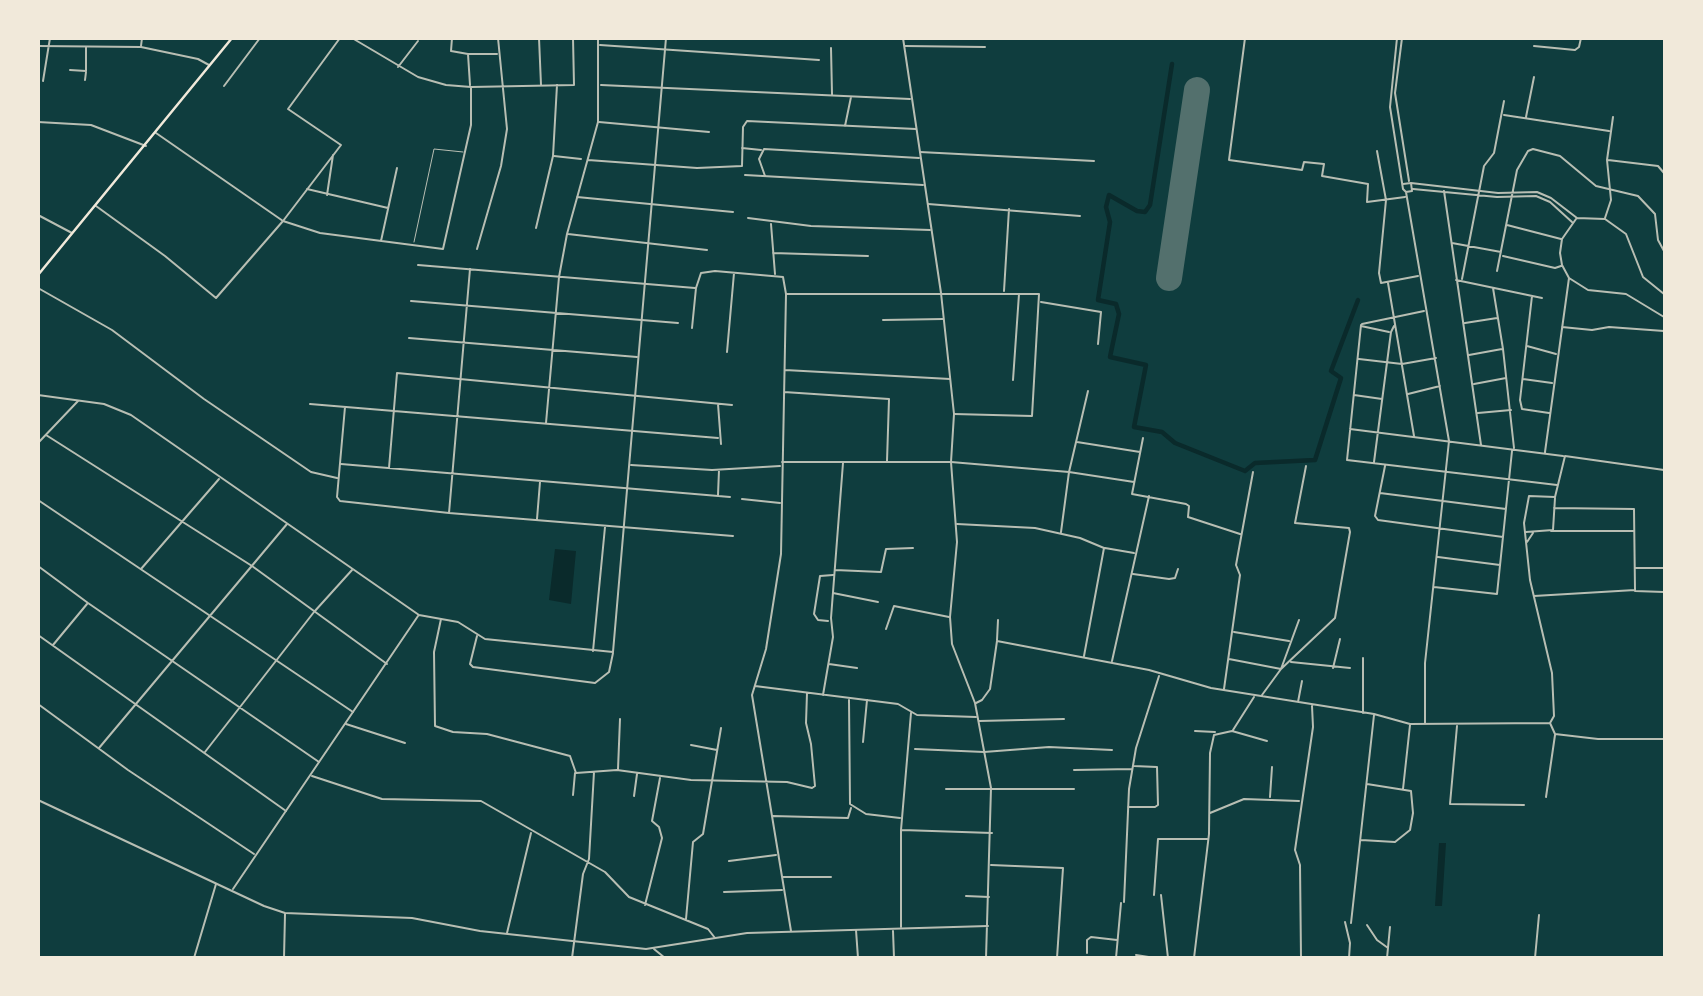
<!DOCTYPE html>
<style>
body{margin:0}
#map{position:relative;width:1703px;height:996px;overflow:hidden;background:#0f3d3e;font-family:"DejaVu Sans",sans-serif}
canvas{display:block}
.frame{position:absolute;inset:0;border:40px solid #f1e9da;pointer-events:none}
</style>
<div id="map">
<canvas width="1703" height="996"></canvas>
<div class="frame"></div>
</div>
<script>
const c = document.querySelector('canvas').getContext('2d');
c.lineJoin = 'round';
function fill(path, color) {
  c.fillStyle = color;
  c.fill(path, 'evenodd');
}
function shape(rows) {
  const path = new Path2D();
  for (const r of rows) {
    path.moveTo(r[0], r[1]);
    for (let i = 2; i < r.length; i += 2) path.lineTo(r[i], r[i + 1]);
  }
  return path;
}
function strokePath(path, color, width, dash) {
  c.strokeStyle = color;
  c.lineWidth = width;
  c.lineCap = dash ? 'butt' : 'round';
  c.setLineDash(dash || []);
  c.stroke(path);
}
fill(shape([
 [555,549,576,551,571,604,549,600],
 [1439,843,1446,843,1442,906,1435,906]
]), '#0a2a2b');
strokePath(shape([
 [1172,64,1150,205,1145,212,1137,211,1109,195,1106,207,1110,222,1098,300,1116,304,1119,314,1110,357,1146,365,1134,427,1162,432,1175,443,1245,471,1255,463,1315,460,1341,378,1331,371,1358,300]
]), '#0a2a2b', 4.5);
strokePath(shape([
 [1169,278,1197,90]
]), '#53706d', 26);
strokePath(shape([
 [414,242,434,149,463,152]
]), '#b8beb3', 1);
strokePath(shape([
 [352,38,418,77,446,85,471,87,574,85,573,38],
 [452,38,451,51,468,54,470,85],
 [539,38,541,85],
 [1245,38,1229,160,1302,170,1304,162,1324,164,1322,176,1368,184,1367,202,1405,197],
 [1397,38,1390,107,1403,189,1406,192,1412,191,1411,183,1403,184],
 [1402,38,1395,93,1409,181],
 [600,45,819,60],
 [38,46,141,47,198,59,209,65],
 [141,46,142,38],
 [905,46,985,47],
 [1534,46,1575,50,1579,47,1581,38],
 [831,48,832,94],
 [468,54,497,54],
 [398,67,418,41],
 [70,70,86,71,86,47],
 [85,80,86,72],
 [43,81,50,38],
 [601,85,910,99],
 [224,86,260,38],
 [1504,115,1609,131],
 [1526,117,1534,77],
 [38,122,91,125,146,146],
 [599,122,709,132],
 [845,126,851,97],
 [156,133,283,221,320,233,443,249,471,125,471,87],
 [742,148,761,150],
 [1377,151,1386,200,1379,273,1381,283,1418,276],
 [920,152,1094,161],
 [554,156,581,159],
 [588,160,697,168,742,166,743,127,747,121,916,129],
 [1608,160,1658,166,1664,173],
 [745,175,923,185],
 [765,176,759,159,764,149,919,158],
 [1411,183,1498,193,1537,192,1551,198,1577,218,1605,219,1626,234,1643,277,1664,294],
 [307,189,388,208],
 [1413,189,1497,197,1536,196,1550,202,1572,222],
 [1444,191,1481,445],
 [1406,192,1449,441,1425,663,1425,724],
 [327,195,333,155],
 [577,197,733,212],
 [928,204,1080,216],
 [96,206,165,256,216,298,283,221,341,145,288,109,340,38],
 [38,215,72,233],
 [748,218,811,226,930,230],
 [1605,218,1611,200,1607,160,1613,117],
 [1576,219,1562,239,1560,253,1562,265,1569,278,1588,290,1626,294,1664,317],
 [771,224,775,274],
 [1507,225,1561,239],
 [536,228,553,156,557,85],
 [568,234,707,250],
 [381,241,397,168],
 [1452,243,1501,252],
 [477,249,501,166,507,129,498,38],
 [773,253,868,256],
 [1503,256,1555,268,1561,266],
 [418,265,695,288],
 [1497,271,1517,170,1528,151,1533,149,1560,156,1596,186,1638,196,1655,214,1658,240,1664,251],
 [1462,279,1484,166,1494,153,1504,101],
 [1456,280,1542,298],
 [1388,283,1414,436],
 [38,288,112,330,204,399,311,472,337,478],
 [1493,288,1503,349,1514,448],
 [1004,291,1009,209],
 [787,294,1039,294,1032,416,954,414],
 [1532,296,1520,400,1522,409,1549,413],
 [411,301,678,323],
 [1041,302,1101,312,1098,344],
 [883,320,943,319],
 [1465,323,1497,318],
 [1362,324,1424,311],
 [1361,325,1347,460,1557,485],
 [1361,326,1389,332],
 [1562,327,1592,330,1609,327,1664,331],
 [692,328,696,288,701,273,715,271,783,277,786,294,781,554,766,649,752,695,791,931],
 [409,338,637,357],
 [1527,346,1556,354],
 [727,352,734,273],
 [1469,355,1502,349],
 [1359,359,1402,364,1436,358],
 [785,370,950,379],
 [1523,379,1552,383],
 [1013,380,1019,294],
 [1474,384,1506,378],
 [784,392,889,399,887,461],
 [1408,394,1440,386],
 [1354,395,1382,399],
 [310,404,718,438],
 [718,404,721,444],
 [345,407,337,497,340,501,449,513,733,536],
 [1478,413,1511,410],
 [546,423,559,277,567,234,598,122,598,38],
 [1350,429,1563,456],
 [46,435,252,566,387,664],
 [1143,438,1132,494,1186,504,1189,506,1188,517,1240,534],
 [1077,442,1140,452],
 [38,443,78,401],
 [1545,452,1569,278],
 [782,462,951,462,1069,472,1134,482],
 [1374,462,1391,332,1394,326],
 [341,464,730,497],
 [631,465,712,470,780,466],
 [1385,466,1375,516,1378,520,1503,537],
 [389,468,397,373,732,405],
 [1664,470,1565,456,1555,497,1529,496,1524,523,1530,580,1552,673,1554,716,1550,723,1555,734,1598,739,1664,739],
 [1380,493,1506,509],
 [718,495,719,470],
 [742,499,780,503],
 [38,500,353,712],
 [449,513,470,269],
 [537,519,540,482],
 [957,524,1035,528,1080,538,1104,548,1084,656],
 [1551,531,1634,531],
 [1061,532,1069,472,1088,391],
 [1526,532,1553,530,1555,498],
 [1527,542,1533,533],
 [1105,548,1134,553],
 [1438,557,1500,565],
 [38,566,88,603,319,762],
 [1636,568,1664,568],
 [141,569,219,479],
 [835,570,881,572,886,549,913,548],
 [1133,574,1169,579,1175,578,1178,569],
 [1434,587,1497,594,1512,451],
 [1635,591,1664,592],
 [833,593,878,602],
 [1534,596,1635,590,1634,509,1554,508],
 [441,619,434,652,435,726,453,732,487,734,570,756,576,773,617,770,691,780,787,782,812,788,815,786,811,744,806,723,807,693],
 [828,621,818,620,814,614,820,576,833,575],
 [886,629,894,606,949,617],
 [1234,632,1289,641],
 [38,635,286,811],
 [477,636,470,664,473,667,595,683,609,672,613,653],
 [997,640,998,620],
 [53,645,87,604],
 [593,651,605,527],
 [1363,658,1363,713],
 [1229,659,1281,669,1335,618,1350,532,1349,528,1295,523,1306,466],
 [1112,661,1149,496],
 [1291,662,1350,668],
 [829,664,857,668],
 [1333,668,1340,639],
 [755,686,898,704,917,715,976,717],
 [1224,689,1240,575,1236,565,1253,472],
 [823,695,833,637,831,618,843,463],
 [1262,695,1281,669,1299,620],
 [849,700,850,804,866,814,900,818],
 [1298,702,1302,681],
 [976,703,982,700,990,689,997,641,1149,670,1211,688,1374,714,1410,724,1550,723],
 [38,704,128,770,254,854],
 [979,721,1064,719],
 [346,724,405,743],
 [1457,726,1450,804,1524,805],
 [1233,730,1254,697],
 [1195,731,1215,732],
 [863,742,867,700],
 [691,745,717,750],
 [99,748,287,524],
 [915,749,984,752,1049,747,1112,750],
 [205,752,314,612,352,570],
 [618,769,620,719],
 [1074,770,1132,769],
 [312,776,382,799,481,801,605,872,629,897,708,929,715,938],
 [946,789,1074,789],
 [1403,789,1410,725],
 [573,795,575,773],
 [634,796,637,774],
 [1270,797,1272,767],
 [1546,797,1555,735],
 [1128,807,1155,807,1158,805,1157,767,1134,766],
 [1210,813,1244,799,1299,801],
 [773,816,848,818,851,808],
 [902,830,992,833],
 [1361,840,1395,842,1410,830,1413,813,1411,791,1367,784],
 [729,861,776,855],
 [991,865,1063,868,1057,958],
 [783,877,831,877],
 [724,892,782,890],
 [1154,895,1158,839,1207,839],
 [1161,895,1168,958],
 [966,896,989,897],
 [1124,902,1129,789,1136,748,1159,676],
 [645,905,662,838,659,827,652,821,660,778],
 [686,919,693,842,703,834,721,728],
 [1345,922,1350,943,1349,958],
 [1351,923,1374,715],
 [1367,925,1377,940,1388,948],
 [901,927,901,830,911,713],
 [856,930,858,958],
 [893,931,894,958],
 [507,933,531,833],
 [654,949,665,958],
 [1087,953,1087,940,1091,937,1117,940],
 [1136,955,1155,958],
 [194,958,216,884],
 [284,958,285,914],
 [572,958,583,874,589,859,594,772],
 [1116,958,1121,903],
 [1194,958,1209,834,1210,753,1214,735,1232,731,1267,741],
 [1301,958,1300,865,1295,850,1313,727,1312,706],
 [1387,958,1390,927],
 [1535,958,1539,915]
]), '#b8beb3', 2);
strokePath(shape([
 [903,38,941,293,954,414,951,462,957,542,950,617,952,644,975,703,991,788,986,958],
 [38,395,104,404,131,415,419,615,458,622,485,639,613,652,666,38],
 [38,800,264,906,285,913,412,918,480,931,646,949,747,933,988,926],
 [233,889,418,616]
]), '#b8beb3', 2);
strokePath(shape([
 [38,275,232,38]
]), '#f1e9da', 2.5);
</script>
